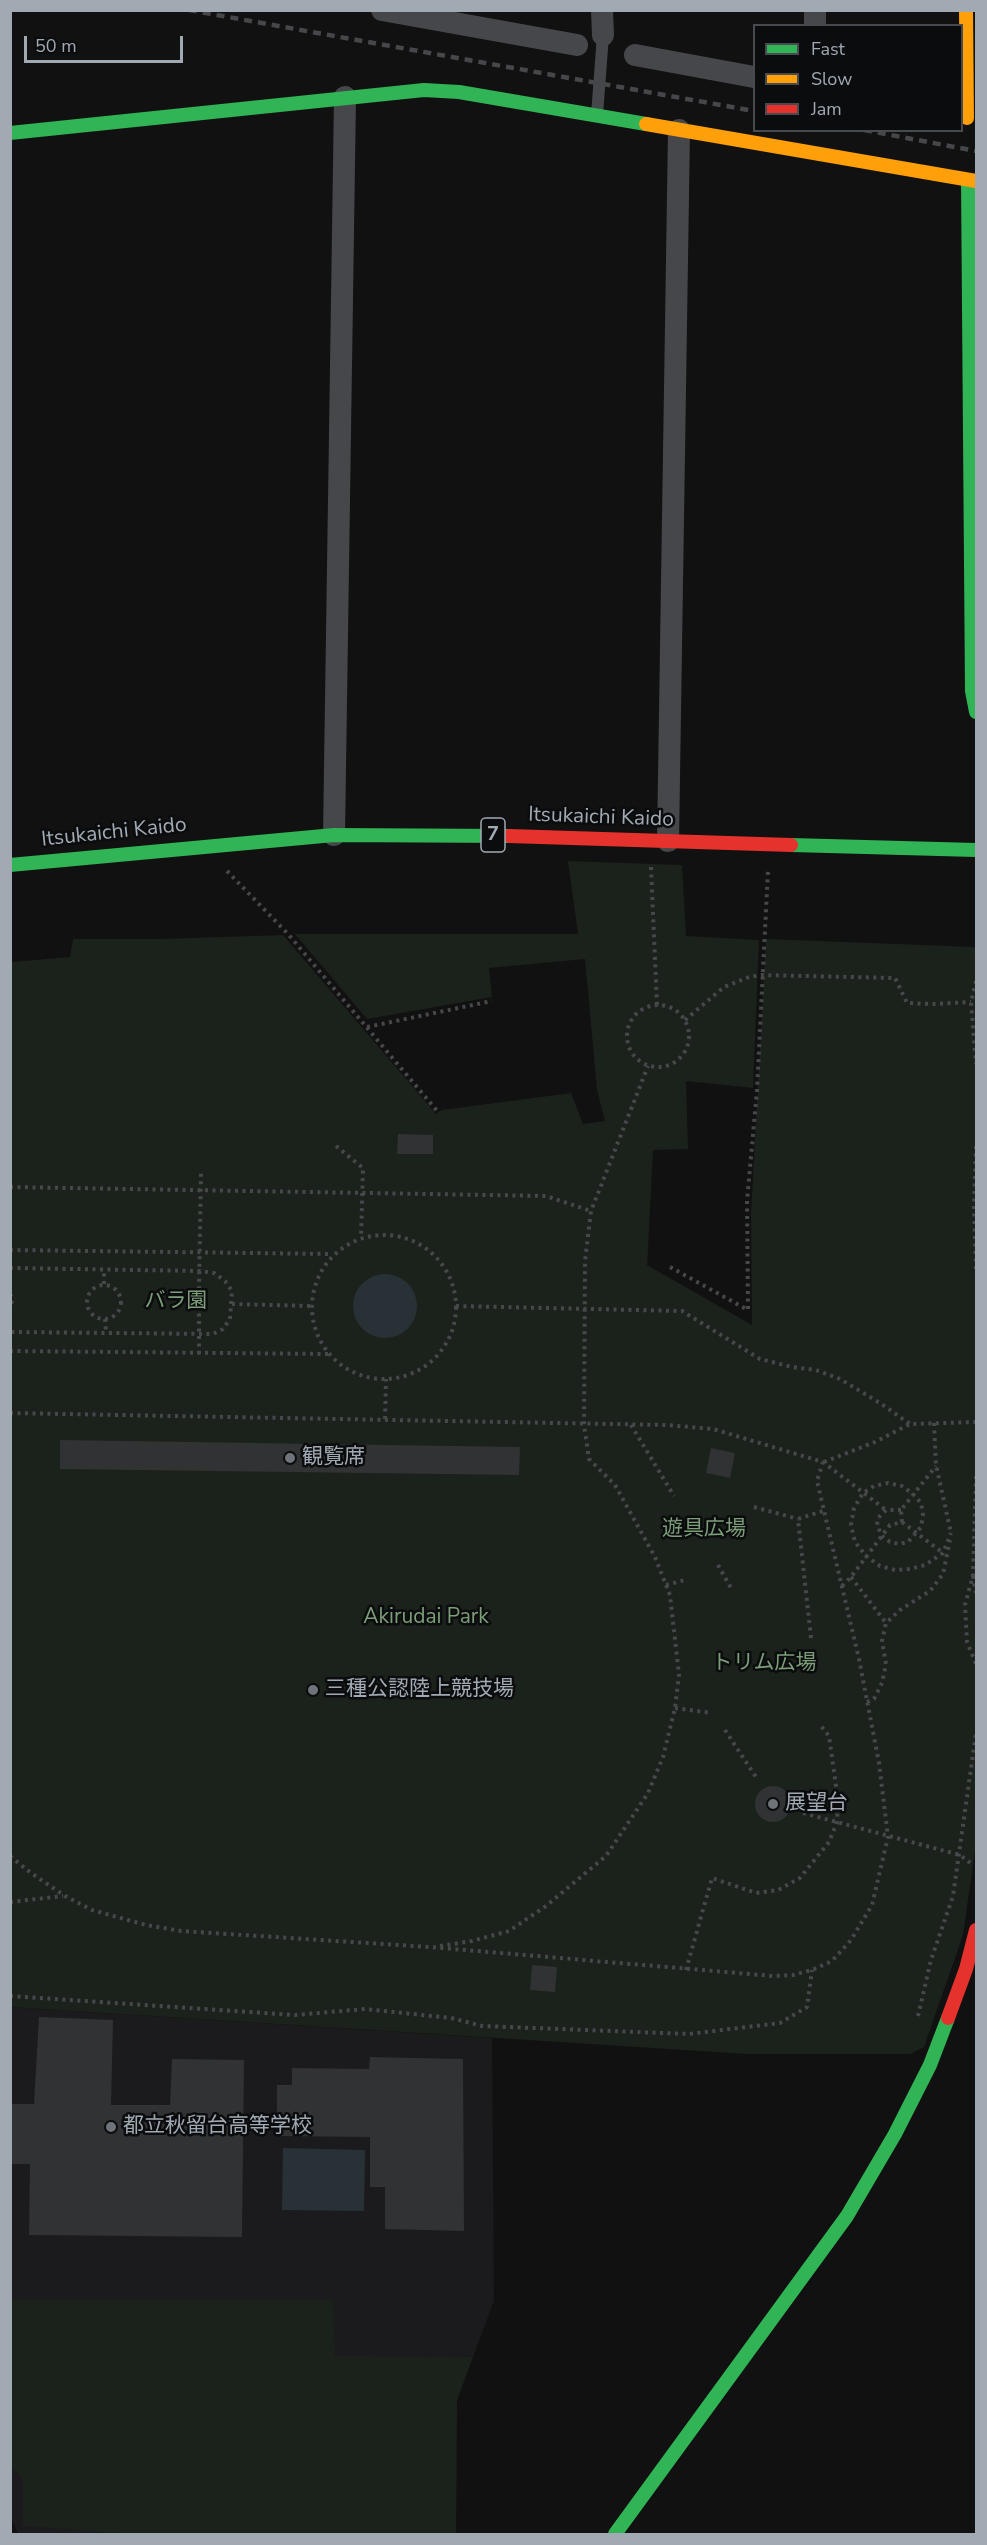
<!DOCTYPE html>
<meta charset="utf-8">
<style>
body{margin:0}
#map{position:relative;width:987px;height:2545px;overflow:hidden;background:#111;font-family:"Nunito Sans",sans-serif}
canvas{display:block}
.frame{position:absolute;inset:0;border:12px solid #a1a9b3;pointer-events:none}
.legend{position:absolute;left:753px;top:24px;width:210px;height:108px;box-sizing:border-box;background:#0b0c0d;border:2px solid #474b4f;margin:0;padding:8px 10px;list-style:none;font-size:18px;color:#a1a9b3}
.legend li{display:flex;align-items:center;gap:12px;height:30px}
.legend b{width:30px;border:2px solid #474b4f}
.scale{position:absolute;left:24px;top:36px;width:159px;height:27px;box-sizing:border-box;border:3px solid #a1a9b3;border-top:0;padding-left:8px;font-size:18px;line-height:21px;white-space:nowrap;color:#a1a9b3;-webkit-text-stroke:4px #0b0c0d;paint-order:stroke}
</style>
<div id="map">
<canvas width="987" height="2545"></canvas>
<div class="frame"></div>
<ul class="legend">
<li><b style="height:8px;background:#30b455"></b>Fast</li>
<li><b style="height:8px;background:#ff9f0a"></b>Slow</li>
<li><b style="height:8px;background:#e5322d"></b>Jam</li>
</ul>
<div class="scale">50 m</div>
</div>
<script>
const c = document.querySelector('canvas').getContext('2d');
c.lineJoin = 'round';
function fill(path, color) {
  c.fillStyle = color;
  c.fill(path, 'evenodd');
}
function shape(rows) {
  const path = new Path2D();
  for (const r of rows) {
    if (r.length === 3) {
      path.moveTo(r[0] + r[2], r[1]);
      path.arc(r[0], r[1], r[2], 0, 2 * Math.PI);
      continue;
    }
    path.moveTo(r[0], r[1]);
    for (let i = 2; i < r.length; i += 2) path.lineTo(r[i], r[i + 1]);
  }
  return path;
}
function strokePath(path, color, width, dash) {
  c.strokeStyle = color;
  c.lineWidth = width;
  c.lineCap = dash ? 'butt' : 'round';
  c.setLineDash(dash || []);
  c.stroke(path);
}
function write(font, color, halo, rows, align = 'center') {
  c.font = font + ' "Nunito Sans","Noto Sans JP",sans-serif';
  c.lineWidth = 5;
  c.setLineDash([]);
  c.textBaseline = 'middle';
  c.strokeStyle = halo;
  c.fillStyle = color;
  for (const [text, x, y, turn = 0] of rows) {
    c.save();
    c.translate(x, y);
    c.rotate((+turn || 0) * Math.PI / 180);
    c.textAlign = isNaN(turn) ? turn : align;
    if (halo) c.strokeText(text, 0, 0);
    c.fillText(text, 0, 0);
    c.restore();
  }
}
fill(shape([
 [10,2007,492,2038,494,2301,457,2400,456,2534,18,2534,10,2515]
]), '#1b1b1d');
fill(shape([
 [568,861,682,865,686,936,759,940,753,1088,686,1081,688,1149,653,1150,648,1250,647,1265,752,1325,751,1213,766,939,976,947,976,1844,963,1935,924,2047,910,2054,747,2054,11,2007,11,962,70,957,73,939,159,939,283,935,436,1114,442,1110,571,1093,583,1124,605,1121,597,1090,585,959,489,968,492,997,367,1019,295,934,578,934],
 [11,2300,333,2300,335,2356,473,2357,457,2400,456,2534,135,2534,23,2526,23,2480,11,2466]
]), '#1b211b');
fill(shape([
 [385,1306,32],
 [283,2148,365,2150,364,2211,282,2210]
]), '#283236');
fill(shape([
 [398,1134,433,1135,433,1154,397,1154],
 [60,1440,520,1447,519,1475,60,1469],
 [711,1448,735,1453,730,1478,706,1473],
 [773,1804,18],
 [532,1965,557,1967,555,1992,530,1990],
 [39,2017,113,2020,111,2105,170,2105,172,2059,244,2060,242,2237,29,2235,30,2164,10,2164,10,2104,34,2104],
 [370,2057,463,2059,464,2231,385,2229,385,2187,370,2187,370,2137,277,2136,277,2085,292,2085,292,2068,369,2069]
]), '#313233');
strokePath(shape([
 [651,867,657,1005],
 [227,871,288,934,438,1112],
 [976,981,971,1002,976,1064],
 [658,1036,31],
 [685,1020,724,987,749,977,762,975,895,978,907,1003,933,1004,971,1002],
 [367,1027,492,1001],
 [336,1146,363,1168,361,1238],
 [976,1146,974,1205,976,1272],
 [10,1187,546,1196,591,1211],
 [384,1307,72],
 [10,1250,331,1254],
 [670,1267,748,1310,747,1201,757,1090,768,870],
 [10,1268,200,1271,214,1273,225,1281,232,1291,230,1319,223,1329,213,1334,10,1332],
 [104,1284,104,1270],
 [104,1302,17],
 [10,1294,13,1300,10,1305],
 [232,1304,312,1306],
 [456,1306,682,1311,760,1359,792,1367,816,1370,840,1379,880,1403,910,1424],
 [105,1319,106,1333],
 [10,1351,330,1354],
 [199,1354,199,1315,193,1303,199,1290,201,1172],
 [10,1413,666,1425,713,1429,823,1462,886,1510],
 [385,1419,386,1379],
 [934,1423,936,1465,951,1533],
 [631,1425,674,1496],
 [824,1462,875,1442,910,1424,976,1422],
 [976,1476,973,1575,965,1605,967,1642,976,1664],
 [754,1507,798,1519],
 [901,1510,886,1510,878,1518,877,1525,882,1536,890,1542,899,1544,908,1542,921,1527,923,1515,921,1503,913,1494,902,1486,888,1483,874,1486,863,1493,854,1508,851,1525,855,1542,866,1556,880,1566,895,1570,910,1569,925,1565,943,1553,951,1533],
 [902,1522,943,1553],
 [718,1565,731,1588],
 [973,1576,976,1593],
 [851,1577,886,1623],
 [666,1585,685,1580],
 [842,1586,851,1577,890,1525,902,1522,901,1510,936,1466],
 [811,1638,798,1519,823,1511],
 [867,1702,874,1699,882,1683,886,1664,882,1641,886,1623,900,1610,930,1591,943,1574,950,1540],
 [675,1708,712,1713],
 [725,1730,756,1777],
 [803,1813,960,1855,973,1865],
 [10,1856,31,1873,65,1896,92,1910,146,1925,181,1931,430,1947,773,1976,793,1975,812,1970,832,1961,851,1940,872,1905,888,1837,879,1763,859,1659,817,1481,823,1462],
 [10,1902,63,1896],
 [440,1946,472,1941,509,1931,546,1906,606,1856,648,1793,663,1757,675,1708,679,1675,670,1595,655,1557,615,1485,589,1459,584,1425,585,1261,591,1211,648,1066],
 [686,1970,712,1878,756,1893,778,1890,800,1878,829,1842,837,1822,838,1800,829,1736,821,1726],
 [10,1996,295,2015,365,2009,451,2018,482,2026,689,2034,780,2023,807,2007,812,1970],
 [918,2016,931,1960,953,1896,976,1733]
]), '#47484c', 4, [3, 4.5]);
strokePath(shape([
 [597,115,603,35]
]), '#45474a', 12);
strokePath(shape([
 [382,10,577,45],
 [602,10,603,35],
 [815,10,815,26],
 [635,55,754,77],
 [334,835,345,97],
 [668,841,679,130]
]), '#45474a', 22);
strokePath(shape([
 [10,133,424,90,459,92,646,124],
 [968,180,972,691,976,712],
 [791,845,976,850],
 [10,865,334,835,509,836],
 [615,2534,847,2216,895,2134,930,2065,948,2018]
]), '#30b455', 14);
strokePath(shape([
 [966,10,967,118],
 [646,124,976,181]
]), '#ff9f0a', 14);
strokePath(shape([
 [509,836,791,845],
 [948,2018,966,1969,976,1930]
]), '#e5322d', 14);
strokePath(shape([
 [189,10,754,111],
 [864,130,976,151]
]), '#46474a', 4.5, [8, 6]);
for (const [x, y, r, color] of [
 [290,1458,6,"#6f747a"],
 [313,1690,6,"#6f747a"],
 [773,1804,6,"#6f747a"],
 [111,2127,6,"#6f747a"]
]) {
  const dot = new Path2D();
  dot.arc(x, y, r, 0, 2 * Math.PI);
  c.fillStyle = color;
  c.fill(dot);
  strokePath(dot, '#0b0c0d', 2);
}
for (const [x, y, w] of [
 [493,835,24]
]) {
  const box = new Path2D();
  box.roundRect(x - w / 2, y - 17, w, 34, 4.5);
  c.fillStyle = '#0b0c0d';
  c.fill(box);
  strokePath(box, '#a1a9b3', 1.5);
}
write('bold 20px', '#a1a9b3', null, [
 ["7",493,835]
]);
write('21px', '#a1a9b3', '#0b0c0d', [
 ["Itsukaichi Kaido",601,818,2],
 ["Itsukaichi Kaido",114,833,-6]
]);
write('21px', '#7c9e78', '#0b0c0d', [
 ["バラ園",176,1302],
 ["遊具広場",704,1530],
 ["Akirudai Park",426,1618],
 ["トリム広場",764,1664]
]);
write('21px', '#a1a9b3', '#0b0c0d', [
 ["観覧席",302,1458],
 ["三種公認陸上競技場",325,1690],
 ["展望台",785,1804],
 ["都立秋留台高等学校",123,2127]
], 'left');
</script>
